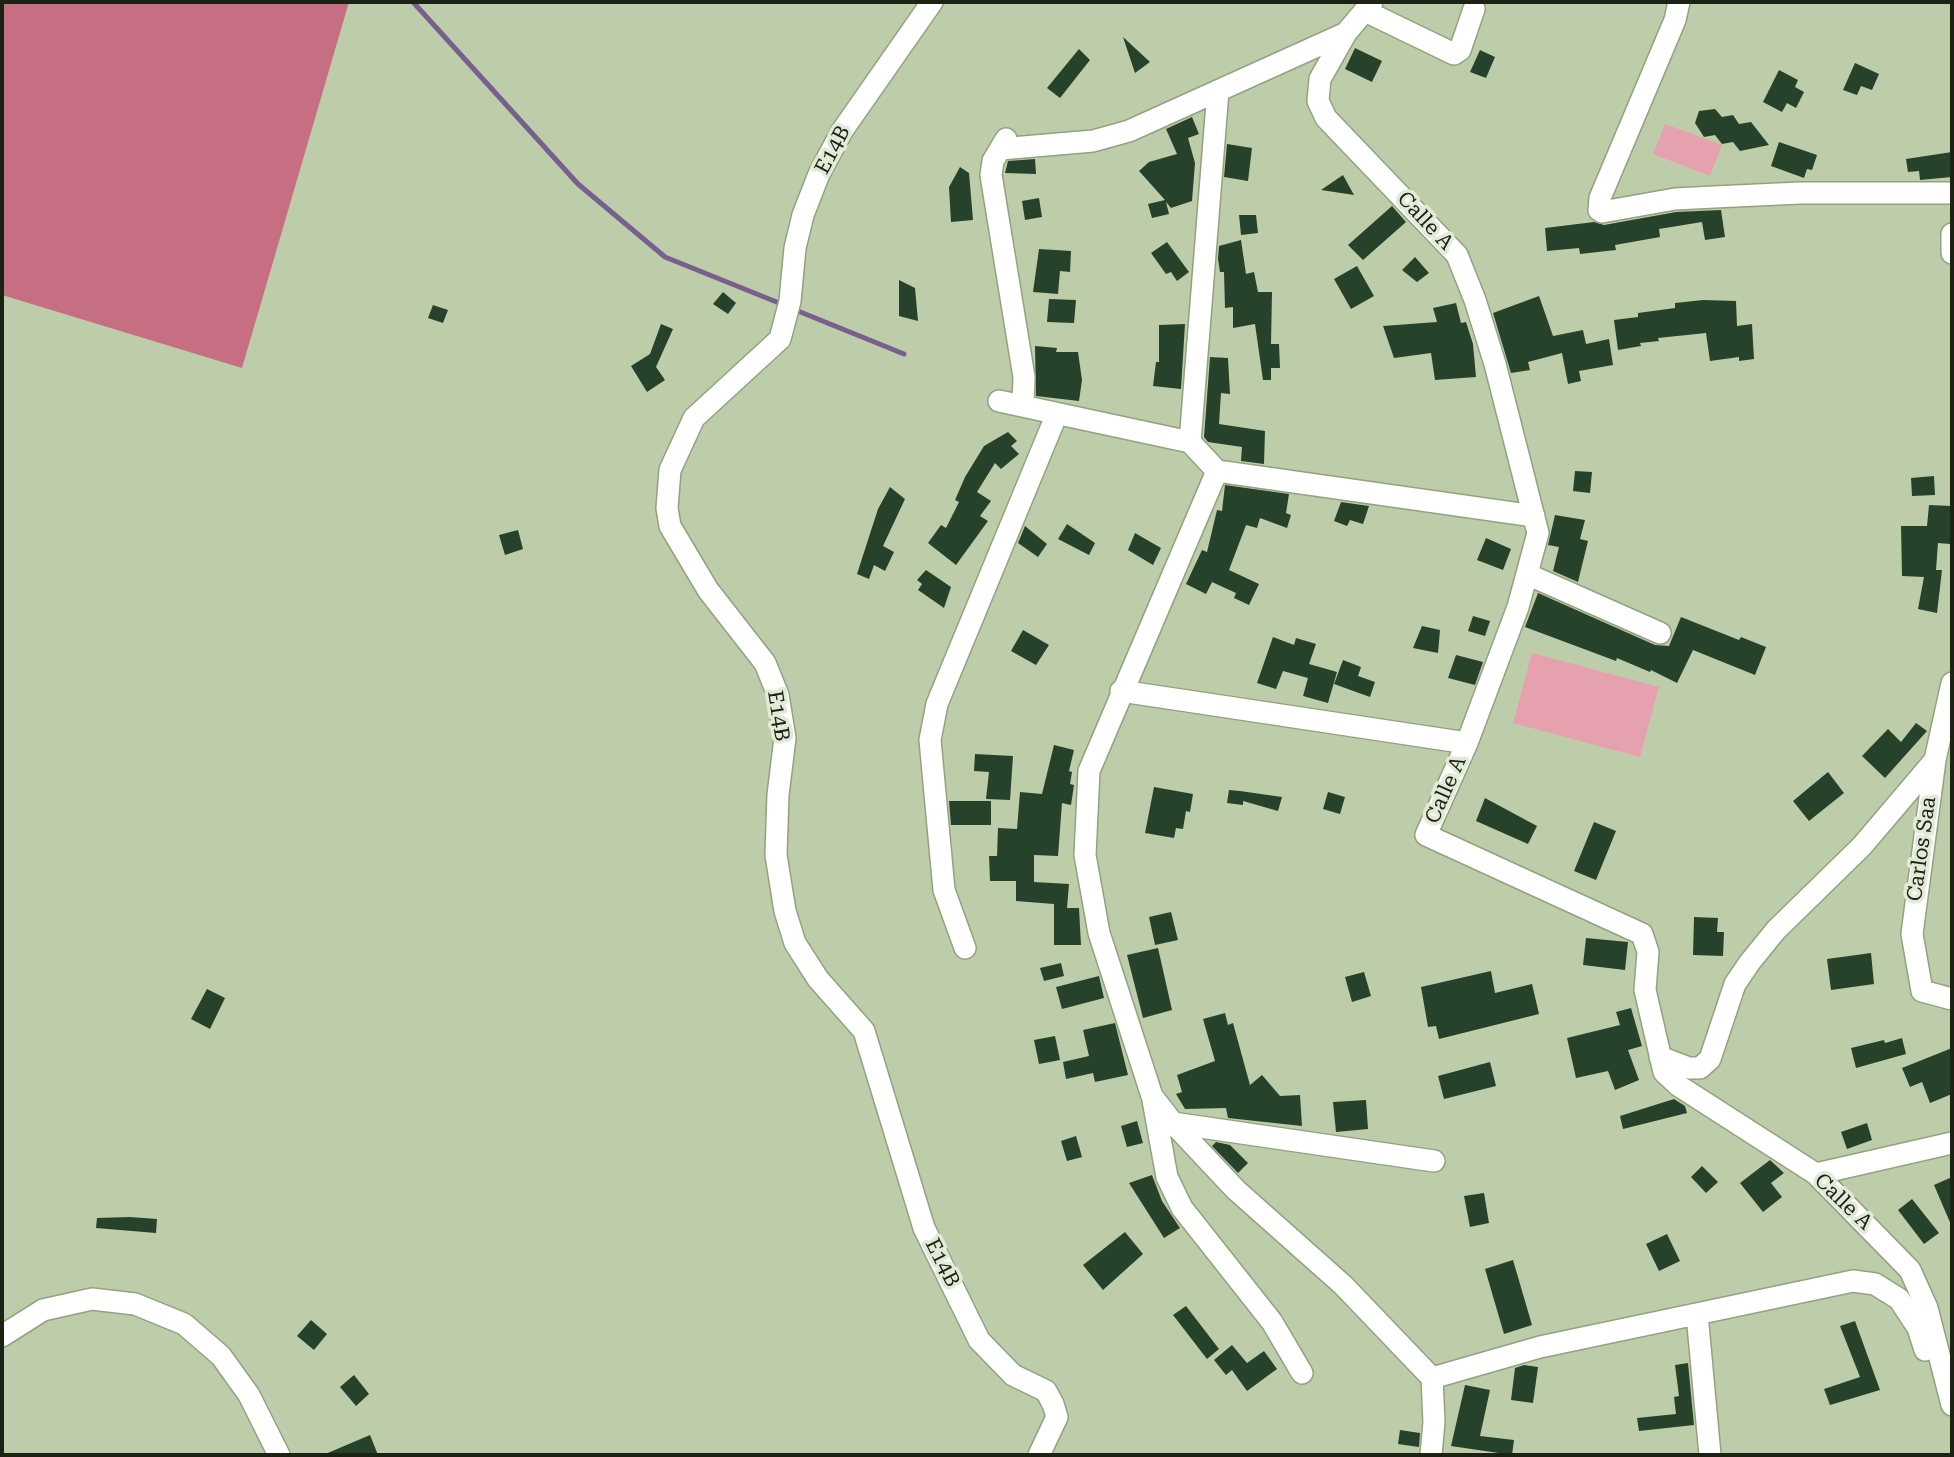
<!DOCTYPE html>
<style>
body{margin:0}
#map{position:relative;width:1954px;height:1457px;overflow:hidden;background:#bdcda9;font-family:"Roboto Serif",serif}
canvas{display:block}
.frame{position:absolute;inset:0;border:4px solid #1c2214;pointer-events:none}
</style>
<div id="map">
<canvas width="1954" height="1457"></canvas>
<div class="frame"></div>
</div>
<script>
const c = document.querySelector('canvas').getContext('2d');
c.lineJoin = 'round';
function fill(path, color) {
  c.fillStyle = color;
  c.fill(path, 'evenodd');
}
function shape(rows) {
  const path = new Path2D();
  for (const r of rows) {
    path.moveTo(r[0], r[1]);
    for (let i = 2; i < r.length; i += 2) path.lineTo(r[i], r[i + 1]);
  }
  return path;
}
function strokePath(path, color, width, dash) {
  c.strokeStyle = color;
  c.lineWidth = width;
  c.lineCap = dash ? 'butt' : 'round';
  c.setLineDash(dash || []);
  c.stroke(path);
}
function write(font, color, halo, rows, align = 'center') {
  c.font = font + ' "Roboto Serif",serif';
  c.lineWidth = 7;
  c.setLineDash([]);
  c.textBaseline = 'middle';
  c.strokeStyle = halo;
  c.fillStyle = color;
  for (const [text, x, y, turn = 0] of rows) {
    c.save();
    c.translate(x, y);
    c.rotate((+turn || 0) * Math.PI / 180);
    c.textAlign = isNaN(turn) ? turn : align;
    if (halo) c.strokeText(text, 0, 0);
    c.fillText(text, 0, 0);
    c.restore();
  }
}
fill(shape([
 [1665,124,1722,145,1710,176,1653,154],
 [1532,653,1659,687,1640,757,1513,723]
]), '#e5a2ae');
fill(shape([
 [2,2,349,2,242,368,2,295]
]), '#c66f82');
strokePath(shape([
 [413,2,578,184,665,257,784,305],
 [793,309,904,354]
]), '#78608e', 5);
fill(shape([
 [1123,37,1150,62,1135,73],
 [1355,48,1382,61,1372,82,1345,69],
 [1079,49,1090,60,1060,98,1047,88],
 [1480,50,1495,57,1486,78,1470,72],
 [1855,63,1879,74,1872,90,1861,86,1857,95,1843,90],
 [1779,70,1798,80,1795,87,1804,92,1796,108,1787,103,1782,112,1763,102],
 [1715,109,1722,117,1733,115,1739,124,1751,122,1769,145,1740,151,1733,142,1722,144,1715,135,1704,137,1695,123,1699,111],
 [1192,117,1199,134,1188,138,1195,163,1192,201,1171,208,1166,202,1169,214,1152,218,1148,204,1165,200,1139,171,1149,162,1177,154,1166,129],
 [1779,142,1817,155,1812,170,1807,169,1804,178,1771,166],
 [1227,144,1252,148,1248,181,1224,177],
 [1952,152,1952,177,1920,180,1919,171,1908,172,1906,159],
 [1035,159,1036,174,1005,173,1008,161],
 [960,167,969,173,973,220,951,222,949,187],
 [1343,175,1354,195,1321,190],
 [1039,198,1042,217,1025,220,1022,201],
 [1392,206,1406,222,1363,260,1348,245],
 [1721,210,1725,237,1705,240,1702,222,1659,229,1660,237,1615,245,1616,250,1580,254,1579,248,1547,251,1545,228,1594,222,1604,225,1676,212],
 [1239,215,1256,215,1258,233,1241,235],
 [1241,240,1246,274,1254,272,1258,292,1272,292,1271,344,1279,344,1280,368,1271,368,1271,380,1263,380,1255,324,1233,328,1233,307,1225,308,1224,272,1220,272,1218,259,1219,246],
 [1167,242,1189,272,1177,281,1171,272,1166,274,1151,253],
 [1039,249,1071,251,1070,272,1060,271,1058,294,1033,292],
 [1415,257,1429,273,1417,282,1402,270],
 [1357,266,1374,296,1351,309,1334,279],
 [899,280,915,288,918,321,899,316],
 [723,292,736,303,728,314,713,304],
 [1539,296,1553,336,1583,330,1586,344,1609,339,1613,365,1579,371,1581,381,1568,384,1562,353,1528,362,1530,370,1511,373,1493,313],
 [1049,299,1076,300,1074,323,1047,322],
 [1703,300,1736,301,1737,326,1752,324,1754,359,1739,361,1739,357,1710,361,1706,333,1658,338,1659,341,1640,343,1641,346,1618,350,1614,320,1638,317,1638,313,1675,308,1675,303],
 [1456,303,1461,323,1466,322,1473,344,1476,377,1435,380,1431,353,1394,358,1383,326,1437,322,1433,308],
 [433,305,448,310,443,323,428,318],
 [661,324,673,329,656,367,665,380,647,392,631,366,650,354],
 [1185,324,1181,389,1153,386,1156,362,1159,362,1159,325],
 [1035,346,1057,348,1056,352,1078,352,1082,380,1079,401,1036,396],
 [1210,357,1228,358,1230,394,1221,393,1219,424,1265,431,1264,464,1241,461,1242,447,1208,442,1204,437],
 [1008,432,1017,441,1011,446,1019,454,1001,469,995,463,977,492,991,501,980,516,988,521,956,565,928,543,941,525,946,528,959,502,955,500,965,477,984,446],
 [1575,471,1592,472,1590,493,1573,491],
 [1934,476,1935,495,1912,496,1911,478],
 [1225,485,1289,494,1286,513,1291,515,1287,528,1260,518,1257,528,1246,525,1229,570,1259,584,1249,605,1234,598,1236,593,1212,582,1206,594,1186,584,1202,550,1207,552,1217,510,1222,511],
 [890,487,905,499,883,546,894,552,885,571,874,565,869,579,857,574,878,509],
 [1341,502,1369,506,1363,524,1350,520,1347,526,1334,521],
 [1929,505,1951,506,1950,544,1938,543,1936,570,1942,570,1937,613,1918,609,1924,577,1902,576,1901,526,1927,526],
 [1555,515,1585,520,1580,539,1588,541,1578,582,1553,571,1559,547,1548,545],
 [1067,524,1095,543,1089,555,1058,539],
 [1025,526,1047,544,1038,557,1018,543],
 [518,530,523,549,505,555,499,535],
 [1135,533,1161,548,1153,565,1128,550],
 [1486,538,1511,549,1503,570,1477,560],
 [926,570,951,587,944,608,918,590,922,584,917,580],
 [1538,593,1655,645,1669,646,1681,617,1739,640,1741,637,1766,647,1755,675,1693,650,1677,683,1651,670,1650,672,1617,658,1616,661,1525,627],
 [1473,616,1490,621,1485,636,1468,631],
 [1422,626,1440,630,1438,653,1413,648],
 [1023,630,1049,645,1036,665,1011,651],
 [1273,637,1294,645,1296,638,1316,644,1309,664,1337,672,1328,703,1303,696,1308,678,1283,671,1276,689,1257,683],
 [1456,655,1483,662,1475,685,1448,678],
 [1343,660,1361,667,1358,676,1375,682,1370,697,1334,684],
 [1916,723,1927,731,1885,778,1862,756,1888,729,1901,742],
 [1054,745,1074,750,1069,771,1072,772,1070,784,1074,785,1071,805,1062,803,1058,856,1034,855,1034,882,1069,884,1067,908,1079,908,1081,945,1054,945,1054,904,1016,901,1016,881,990,881,989,856,997,856,998,828,1017,829,1020,792,1042,794],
 [975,754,1013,756,1010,800,986,799,989,772,974,771],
 [1828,772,1844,793,1809,821,1793,801],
 [1154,787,1193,794,1190,812,1186,811,1183,829,1176,828,1174,838,1145,833],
 [1229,790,1240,791,1282,797,1278,811,1243,801,1243,805,1227,803],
 [1328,792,1345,797,1340,814,1323,809],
 [1485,798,1537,826,1528,844,1476,821],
 [949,801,991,801,991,825,951,825],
 [1594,822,1616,831,1596,880,1574,871],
 [1171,912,1178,940,1155,945,1149,917],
 [1694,917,1718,918,1717,932,1724,932,1723,956,1693,955],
 [1586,938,1628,942,1625,970,1583,965],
 [1158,948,1172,1010,1143,1018,1127,955],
 [1871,953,1874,984,1831,990,1827,959],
 [1061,963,1064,976,1044,981,1040,968],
 [1491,971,1495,993,1532,984,1539,1014,1439,1039,1436,1026,1428,1027,1421,987],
 [1364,972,1371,996,1352,1002,1345,977],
 [1099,976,1104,998,1062,1009,1056,987],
 [207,989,225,998,210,1029,191,1019],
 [1631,1008,1642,1046,1628,1050,1639,1080,1615,1090,1608,1071,1576,1078,1567,1038,1620,1025,1616,1012],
 [1225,1013,1228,1025,1233,1023,1250,1085,1262,1075,1280,1096,1300,1095,1302,1126,1228,1118,1226,1108,1185,1109,1176,1094,1182,1092,1177,1075,1215,1061,1203,1019],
 [1115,1023,1128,1075,1095,1082,1093,1073,1066,1079,1063,1062,1089,1056,1083,1030],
 [1055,1036,1060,1060,1039,1064,1034,1040],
 [1902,1038,1906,1054,1856,1068,1851,1048,1884,1040,1885,1043],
 [1952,1048,1952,1094,1930,1103,1922,1082,1910,1087,1902,1068],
 [1490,1062,1496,1086,1444,1099,1438,1076],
 [1674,1099,1685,1106,1687,1113,1623,1129,1620,1116],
 [1366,1100,1368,1129,1336,1132,1333,1102],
 [1137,1121,1143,1143,1127,1147,1121,1126],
 [1867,1123,1872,1140,1847,1149,1841,1132],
 [1076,1136,1082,1157,1067,1161,1061,1141],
 [1216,1142,1230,1145,1248,1163,1238,1173,1212,1146],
 [1770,1160,1784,1173,1771,1183,1782,1197,1763,1212,1740,1183],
 [1702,1166,1718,1182,1706,1193,1691,1177],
 [1152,1175,1162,1201,1180,1228,1164,1238,1129,1183],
 [1952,1177,1952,1227,1934,1185],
 [1484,1193,1489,1223,1470,1227,1464,1196],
 [1912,1199,1939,1233,1924,1244,1898,1210],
 [130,1217,157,1219,156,1233,96,1228,97,1218],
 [1125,1232,1143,1254,1103,1290,1083,1265],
 [1667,1234,1680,1261,1659,1271,1646,1244],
 [1513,1260,1532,1325,1504,1334,1485,1269],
 [1186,1306,1219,1349,1207,1359,1173,1315],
 [311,1320,327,1334,314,1350,297,1336],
 [1855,1321,1880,1390,1830,1405,1824,1389,1860,1377,1840,1326],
 [1232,1345,1247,1363,1264,1351,1277,1369,1247,1391,1232,1370,1226,1375,1214,1360],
 [1688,1363,1694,1425,1639,1431,1637,1418,1676,1414,1674,1397,1679,1396,1675,1365],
 [1524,1365,1538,1367,1533,1403,1511,1400,1515,1368],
 [354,1375,369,1394,356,1406,340,1387],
 [1465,1385,1490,1390,1480,1436,1514,1440,1512,1455,1451,1446],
 [1400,1430,1420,1433,1419,1447,1398,1444],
 [370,1435,378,1455,323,1455]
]), '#27422a');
const street = shape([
 [932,2,842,131,819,174,803,215,795,248,790,301,780,339,694,418,670,470,667,508,670,526,708,590,765,663,778,695,785,738,778,795,776,855,785,911,795,943,818,979,864,1031,924,1228,979,1340,1013,1375,1046,1391,1053,1404,1057,1417,1039,1455],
 [1372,2,1346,33,1320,79,1318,101,1326,118,1457,255,1475,300,1495,364,1538,533,1518,607,1467,743,1426,835,1642,934,1648,952,1645,990,1664,1072,1679,1086,1816,1174,1910,1270,1927,1308,1952,1405],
 [1679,2,1675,20,1600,198,1599,210,1602,212,1675,199,1714,197,1800,193,1952,193],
 [1365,11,1454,54,1460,50,1474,9],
 [1006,139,993,161,991,175,1024,377,1023,406],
 [1000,149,1093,141,1129,131,1346,33],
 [1952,234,1952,253],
 [999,401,1190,442,1217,471,1534,516],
 [1190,442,1218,91],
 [1217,471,1089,771,1085,855,1099,933,1152,1096,1173,1123,1236,1190,1343,1285,1432,1378,1540,1347,1853,1281,1875,1284,1899,1299,1918,1328,1925,1350],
 [1529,575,1660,633],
 [1952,683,1935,760,1912,934,1922,991,1952,999],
 [1121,691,1467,743],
 [965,948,944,890,930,740,937,704,1056,416],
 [1660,1057,1689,1068,1700,1068,1710,1059,1735,984,1750,962,1776,930,1862,846,1935,760],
 [1153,1100,1167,1177,1182,1208,1272,1322,1302,1373],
 [1173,1123,1434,1161],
 [1816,1174,1952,1143],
 [1697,1314,1710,1455],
 [2,1336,43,1310,92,1299,135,1304,184,1324,221,1356,249,1395,279,1455],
 [1431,1455,1434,1422,1432,1378]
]);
strokePath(street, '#92a27f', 24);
strokePath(street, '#fff', 21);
write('21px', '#1c2214', '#e2ead8', [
 ["E14B",833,150,-62],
 ["Calle A",1425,221,47],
 ["E14B",778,716,81],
 ["Calle A",1446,790,-66],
 ["Carlos Saa",1922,849,-82],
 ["Calle A",1843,1202,44],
 ["E14B",942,1263,63]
]);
</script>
